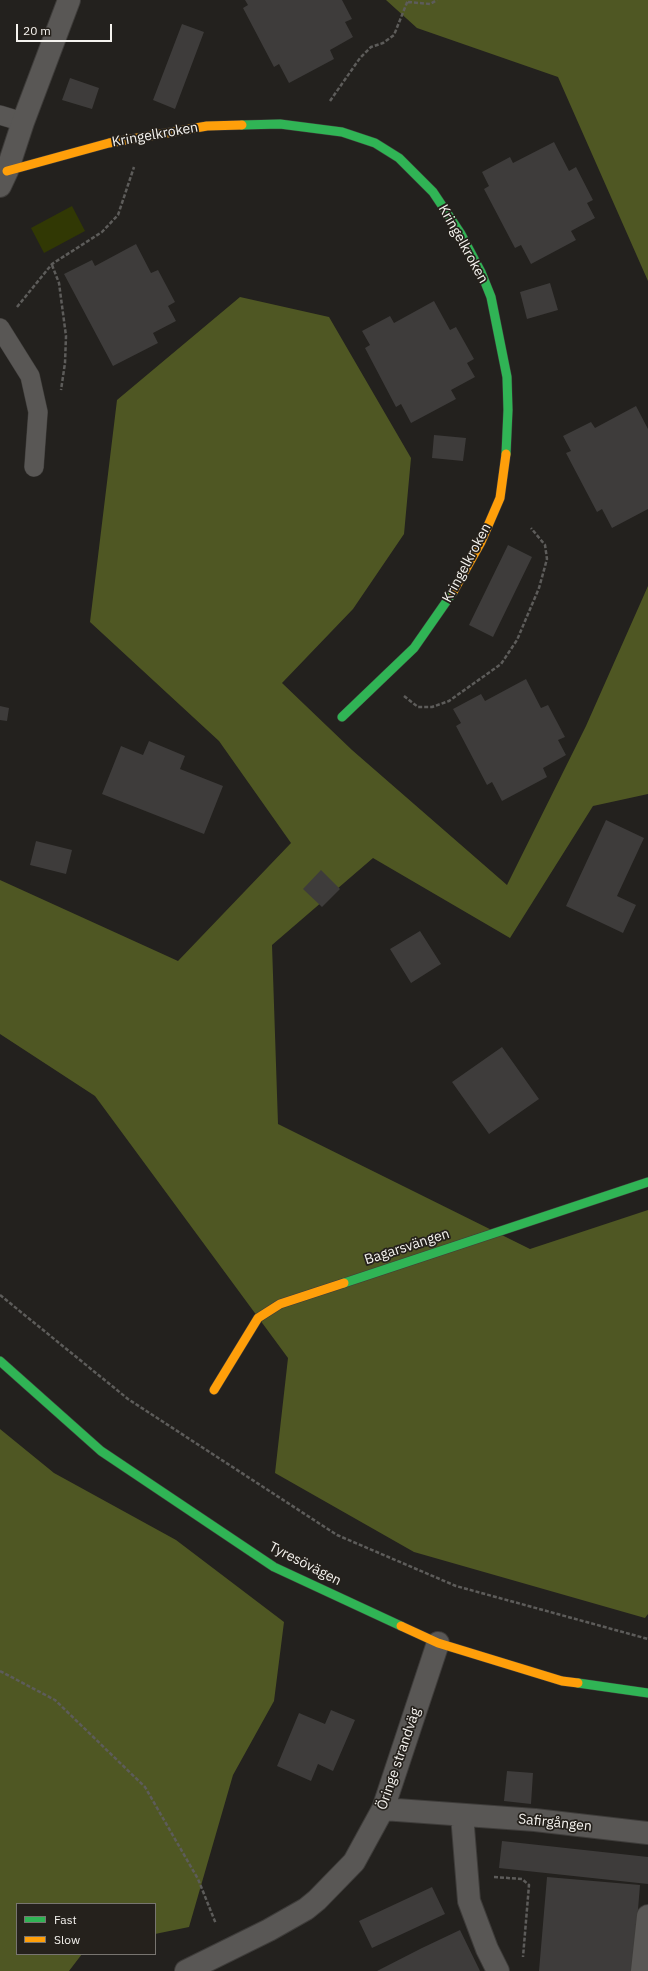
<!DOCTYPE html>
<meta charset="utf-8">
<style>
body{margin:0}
#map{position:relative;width:648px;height:1971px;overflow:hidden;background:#23211e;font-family:"IBM Plex Sans",sans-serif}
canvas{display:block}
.legend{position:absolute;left:16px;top:1903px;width:140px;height:52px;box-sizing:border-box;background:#25211c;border:1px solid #787570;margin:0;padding:5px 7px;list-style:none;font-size:12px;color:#f5f3ef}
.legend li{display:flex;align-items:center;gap:8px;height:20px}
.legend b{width:20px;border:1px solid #787570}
.scale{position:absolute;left:16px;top:24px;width:96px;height:18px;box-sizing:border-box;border:2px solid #f5f3ef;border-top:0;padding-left:5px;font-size:12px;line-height:14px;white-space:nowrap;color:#f5f3ef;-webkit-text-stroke:3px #25211c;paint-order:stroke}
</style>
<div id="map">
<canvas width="648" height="1971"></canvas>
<ul class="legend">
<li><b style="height:5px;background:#30b455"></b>Fast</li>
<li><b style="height:5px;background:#ff9f0a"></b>Slow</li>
</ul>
<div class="scale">20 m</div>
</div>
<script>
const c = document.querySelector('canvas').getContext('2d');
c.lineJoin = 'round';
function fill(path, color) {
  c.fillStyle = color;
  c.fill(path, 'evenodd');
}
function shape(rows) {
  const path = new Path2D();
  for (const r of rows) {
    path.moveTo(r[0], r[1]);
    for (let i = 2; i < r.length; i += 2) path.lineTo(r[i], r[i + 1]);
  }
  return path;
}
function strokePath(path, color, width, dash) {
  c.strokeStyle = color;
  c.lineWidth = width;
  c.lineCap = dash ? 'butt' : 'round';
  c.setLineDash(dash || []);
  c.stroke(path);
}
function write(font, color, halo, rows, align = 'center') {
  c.font = font + ' "IBM Plex Sans",sans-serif';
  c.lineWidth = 3.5;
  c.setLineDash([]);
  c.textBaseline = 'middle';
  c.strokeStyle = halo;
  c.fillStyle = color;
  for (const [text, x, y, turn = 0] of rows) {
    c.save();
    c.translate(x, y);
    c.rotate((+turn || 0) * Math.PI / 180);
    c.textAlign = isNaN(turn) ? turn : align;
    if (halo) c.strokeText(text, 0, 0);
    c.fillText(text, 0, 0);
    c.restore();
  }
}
fill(shape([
 [72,206,85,231,44,253,31,228]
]), '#313804');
fill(shape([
 [386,0,648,0,648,281,558,77,417,28],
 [240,297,329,317,411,458,404,534,353,609,282,683,352,750,507,885,586,726,648,586,648,794,593,806,510,938,373,858,272,945,278,1124,530,1249,648,1210,648,1614,645,1618,414,1552,275,1473,288,1358,95,1096,0,1034,0,880,178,961,291,843,219,741,90,622,117,400],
 [0,1429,54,1473,176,1540,284,1622,274,1701,233,1775,189,1927,155,1934,155,1904,17,1904,17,1954,82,1954,69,1971,0,1971]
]), '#4f5723');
fill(shape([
 [245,0,342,0,352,19,345,22,353,37,330,50,334,59,289,83,279,64,274,67,243,8,248,5],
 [182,24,204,32,175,109,153,100],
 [70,78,99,88,92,109,62,100],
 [554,142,569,171,576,167,593,200,587,203,595,218,571,231,576,240,531,264,521,245,515,248,484,189,489,186,482,172,510,157,513,163],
 [136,244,151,273,158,270,175,302,168,306,176,321,153,333,158,343,113,366,64,274,92,260,95,266],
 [550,283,558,310,527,319,520,292],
 [434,301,450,330,456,327,474,359,467,363,475,377,451,390,456,399,411,423,401,404,396,407,365,348,370,345,362,331,390,316,394,323],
 [636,406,648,429,648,509,612,528,602,509,597,512,566,453,571,451,563,436,591,422,595,428],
 [434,435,466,438,463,461,432,458],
 [508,545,532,557,493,637,469,625],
 [526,679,541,708,548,705,565,737,558,740,566,755,543,768,547,777,502,801,492,782,487,785,456,726,461,723,453,709,481,694,485,701],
 [0,706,9,708,7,721,0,720],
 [149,741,185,756,180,769,223,786,204,834,102,794,121,746,143,755],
 [606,820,644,838,617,896,636,905,623,933,566,906],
 [36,841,72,850,66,874,30,865],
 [321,870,340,889,322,907,303,889],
 [420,931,441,964,411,983,390,949],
 [502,1047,539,1099,489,1134,452,1082],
 [331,1710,355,1720,333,1771,318,1764,311,1781,277,1766,299,1713,325,1724],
 [507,1771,533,1773,531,1804,504,1801],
 [502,1841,648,1857,648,1884,499,1868],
 [547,1877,640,1885,633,1971,539,1971],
 [432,1887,445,1914,372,1948,359,1921],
 [460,1930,480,1971,377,1971,422,1948]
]), '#3e3c3b');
const lane = shape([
 [0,115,23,122],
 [0,328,30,376,38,412,34,467]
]);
const street = shape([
 [0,186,7,171,23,122,69,0],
 [383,1809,535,1820,648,1833],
 [462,1815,469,1901,487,1949,498,1971],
 [186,1971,269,1930,306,1909,317,1900,354,1862,383,1809,438,1643],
 [642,1971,648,1916]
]);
const fast = shape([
 [242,125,280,124,342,132,375,143,399,158,433,192,461,234,481,272,491,297,507,377,508,410,506,454],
 [342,717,414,648,453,592],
 [344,1283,648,1182],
 [0,1361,101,1451,274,1567,401,1626],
 [578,1683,648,1693]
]);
const slow = shape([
 [7,171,109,143,207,126,242,125],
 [453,592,481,542,500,498,506,454],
 [214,1390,258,1318,280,1304,344,1283],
 [401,1626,438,1643,562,1681,578,1683]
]);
strokePath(lane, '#3e3c3a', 20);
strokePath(street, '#3e3c3a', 24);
strokePath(fast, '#3e3c3a', 10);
strokePath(slow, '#3e3c3a', 10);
strokePath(shape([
 [408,2,430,4,437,0],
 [330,101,360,58,371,47,383,43,394,35,408,0],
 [52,265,59,283,66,336,65,363,61,390],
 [17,307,52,264,102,232,118,215,134,167],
 [404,696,418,707,432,707,449,701,501,664,517,640,539,588,547,559,545,545,531,528],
 [0,1295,128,1399,337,1535,456,1586,648,1639],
 [0,1671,55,1700,145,1787,198,1879,216,1924],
 [494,1877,522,1879,529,1885,523,1957]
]), '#5d5c5a', 2.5, [4, 2]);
strokePath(lane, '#595755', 19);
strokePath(street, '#595755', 22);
strokePath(fast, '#30b455', 9);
strokePath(slow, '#ff9f0a', 9);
write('14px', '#f5f3ef', '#25211c', [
 ["Kringelkroken",155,135,-10],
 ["Kringelkroken",463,244,61],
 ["Kringelkroken",467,563,-62],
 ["Bagarsvängen",407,1247,-18],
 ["Tyresövägen",305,1564,27],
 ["Öringe strandväg",399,1759,-71],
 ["Safirgången",555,1823,6]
]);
</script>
